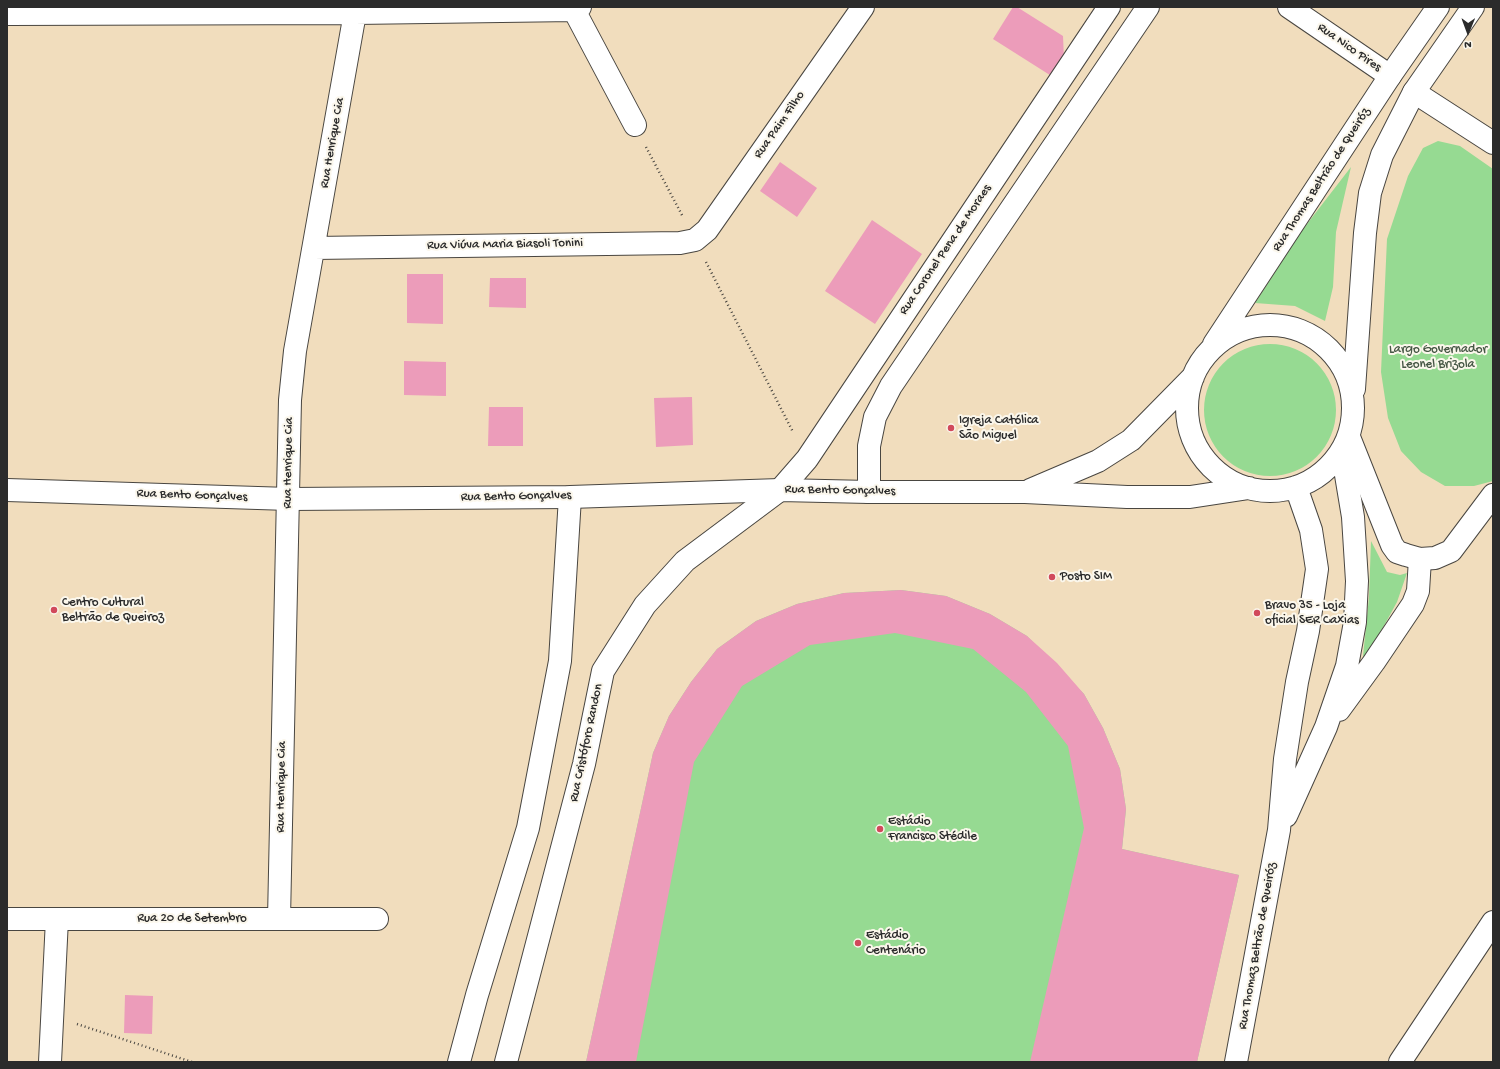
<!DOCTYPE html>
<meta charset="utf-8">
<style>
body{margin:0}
#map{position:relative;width:1500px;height:1069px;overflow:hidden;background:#f1ddbd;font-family:"Gochi Hand",sans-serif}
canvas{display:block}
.frame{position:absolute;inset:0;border:8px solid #2b2b2b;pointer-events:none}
.north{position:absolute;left:1448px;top:12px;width:40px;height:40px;-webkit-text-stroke:3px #fbf7ec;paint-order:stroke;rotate:181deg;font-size:11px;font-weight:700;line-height:16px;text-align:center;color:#2b2b2b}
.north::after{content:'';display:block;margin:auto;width:14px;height:18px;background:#2b2b2b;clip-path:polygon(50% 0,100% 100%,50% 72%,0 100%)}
</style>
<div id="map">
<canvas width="1500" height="1069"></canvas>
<div class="frame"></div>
<div class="north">N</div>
</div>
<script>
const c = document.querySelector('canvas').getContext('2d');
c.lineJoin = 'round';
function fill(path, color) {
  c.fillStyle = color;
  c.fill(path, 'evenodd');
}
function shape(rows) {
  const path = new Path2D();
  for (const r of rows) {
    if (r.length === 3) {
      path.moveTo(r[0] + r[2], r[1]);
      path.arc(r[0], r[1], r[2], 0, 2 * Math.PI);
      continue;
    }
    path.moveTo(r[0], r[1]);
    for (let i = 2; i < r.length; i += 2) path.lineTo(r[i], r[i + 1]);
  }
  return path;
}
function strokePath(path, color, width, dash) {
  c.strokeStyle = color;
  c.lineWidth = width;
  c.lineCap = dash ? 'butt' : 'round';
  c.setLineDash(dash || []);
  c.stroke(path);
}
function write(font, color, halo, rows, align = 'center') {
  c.font = font + ' "Gochi Hand",sans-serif';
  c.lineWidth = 4;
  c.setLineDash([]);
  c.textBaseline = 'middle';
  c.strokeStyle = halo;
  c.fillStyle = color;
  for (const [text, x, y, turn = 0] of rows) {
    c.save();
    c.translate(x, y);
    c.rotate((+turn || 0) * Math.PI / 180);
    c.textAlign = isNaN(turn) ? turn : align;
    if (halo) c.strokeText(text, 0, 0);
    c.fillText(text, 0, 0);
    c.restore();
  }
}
fill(shape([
 [1438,141,1460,146,1493,169,1493,481,1474,486,1445,486,1421,472,1401,451,1388,418,1381,372,1387,239,1408,176,1423,148],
 [1351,167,1336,232,1333,287,1325,321,1295,306,1255,303,1300,233],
 [1270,410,66],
 [1371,541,1387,572,1400,575,1407,573,1397,602,1362,666,1369,597],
 [901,590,946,596,990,614,1027,636,1084,694,1103,728,1120,769,1126,809,1122,849,1239,875,1197,1062,586,1062,653,753,669,716,691,682,717,649,756,621,797,604,844,593]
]), '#96da92');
fill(shape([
 [1013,7,1017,7,1063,36,1064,59,1053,77,993,39],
 [780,162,817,188,797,217,760,191],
 [872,220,922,254,875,324,825,291],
 [407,274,443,274,443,324,407,323],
 [490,278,526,278,526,308,489,307],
 [404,361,446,362,446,396,404,395],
 [692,397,693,445,656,447,654,398],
 [489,407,523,407,523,446,488,446],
 [901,590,946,596,990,614,1027,636,1057,663,1084,694,1103,728,1120,769,1126,809,1122,849,1239,875,1197,1062,1030,1062,1084,828,1068,746,1026,692,973,649,895,633,810,645,742,686,694,762,636,1062,586,1062,653,753,669,716,691,682,717,649,756,621,797,604,844,593],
 [125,995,153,996,152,1034,124,1033]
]), '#ec9cba');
const minor = shape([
 [1289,7,1390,76],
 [574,10,635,125],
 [7,14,355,13,574,10,580,7],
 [1414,92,1493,143],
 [314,248,680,243,695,240,707,230,863,7],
 [1349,437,1392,545,1397,552,1406,555,1420,559,1435,558,1451,551,1493,495],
 [869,492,869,446,875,417,891,386,1148,7],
 [7,919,377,919],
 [279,919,290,400,295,351,355,13],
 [50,1062,57,919],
 [459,1062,477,995,528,828,560,661,570,497],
 [506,1062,584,764,603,671,645,605,685,561,780,490,807,459,1109,7],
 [1400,1062,1493,922]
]);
const major = shape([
 [1270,408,83],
 [1214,344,1390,76,1438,7],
 [1354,389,1365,233,1370,193,1382,155,1414,92,1473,7],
 [7,490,289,499,570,497,780,490,869,492,1025,492,1127,497,1190,497,1249,488],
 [1030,490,1098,461,1131,440,1193,377],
 [1339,710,1374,662,1413,604,1418,591,1420,559],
 [1286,816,1326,727,1347,666,1355,622,1357,581,1353,517,1342,451],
 [1236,1062,1279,830,1285,759,1297,682,1308,631,1317,569,1311,530,1296,487]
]);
strokePath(minor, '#494641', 24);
strokePath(major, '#494641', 24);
strokePath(shape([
 [646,147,683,217],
 [706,262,793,432],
 [77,1024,192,1062]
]), '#494641', 2.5, [1, 3]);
strokePath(minor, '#fff', 22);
strokePath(major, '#fff', 22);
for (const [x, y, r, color] of [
 [951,428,4,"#d1495b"],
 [1052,577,4,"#d1495b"],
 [54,610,4,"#d1495b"],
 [1257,613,4,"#d1495b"],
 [880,829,4,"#d1495b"],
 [858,943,4,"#d1495b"]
]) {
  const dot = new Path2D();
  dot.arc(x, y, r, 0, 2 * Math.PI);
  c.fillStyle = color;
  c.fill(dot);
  strokePath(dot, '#fbf7ec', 1.5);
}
write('13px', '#2b2b2b', '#fbf7ec', [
 ["Rua Nico Pires",1349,48,35],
 ["Rua Paim Filho",780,125,-55],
 ["Rua Henrique Cia",333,143,-80],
 ["Rua Thomas Beltrão de Queiróz",1322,180,-57],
 ["Rua Viúva Maria Biasoli Tonini",505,245,-1],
 ["Rua Coronel Pena de Moraes",946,250,-56],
 ["Rua Henrique Cia",289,463,-89],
 ["Rua Bento Gonçalves",840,491,1],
 ["Rua Bento Gonçalves",192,496,2],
 ["Rua Bento Gonçalves",516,497,-1],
 ["Rua Cristóforo Randon",587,743,-78],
 ["Rua Henrique Cia",282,787,-89],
 ["Rua 20 de Setembro",192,919],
 ["Rua Thomaz Beltrão de Queiróz",1258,946,-80]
]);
write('13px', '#465745', '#fbf7ec', [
 ["Largo Governador",1438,350],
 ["Leonel Brizola",1438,365]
]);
write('13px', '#2b2b2b', '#fbf7ec', [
 ["Igreja Católica",959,421],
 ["São Miguel",959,436],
 ["Posto SIM",1060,577],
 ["Centro Cultural",62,603],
 ["Beltrão de Queiroz",62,618],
 ["Bravo 35 - Loja",1265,606],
 ["oficial SER Caxias",1265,621],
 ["Estádio",888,822],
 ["Francisco Stédile",888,837],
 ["Estádio",866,936],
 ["Centenário",866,951]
], 'left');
</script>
